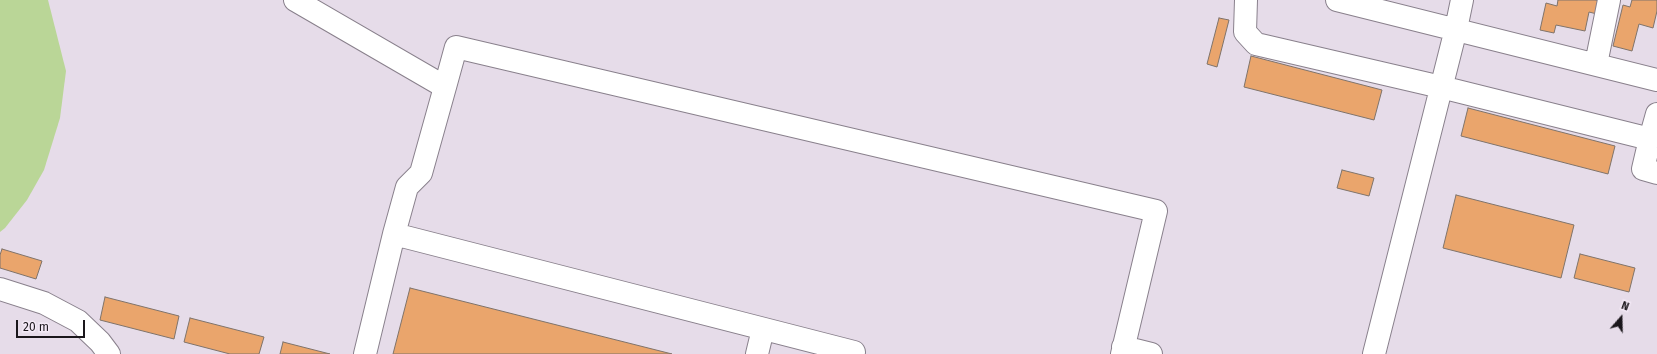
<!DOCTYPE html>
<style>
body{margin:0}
#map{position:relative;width:1657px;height:354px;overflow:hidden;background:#e6dce9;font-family:"Fira Sans",sans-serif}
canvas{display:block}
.north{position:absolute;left:1601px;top:298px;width:40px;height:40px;-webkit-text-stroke:3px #f3e9f6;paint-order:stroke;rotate:20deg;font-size:11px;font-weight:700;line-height:16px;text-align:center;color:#1a161b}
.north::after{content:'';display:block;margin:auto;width:14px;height:18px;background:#1a161b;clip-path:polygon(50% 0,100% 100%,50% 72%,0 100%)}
.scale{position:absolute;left:16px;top:320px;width:69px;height:18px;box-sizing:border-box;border:2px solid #1a161b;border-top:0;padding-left:5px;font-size:12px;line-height:14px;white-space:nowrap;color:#1a161b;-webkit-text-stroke:3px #f3e9f6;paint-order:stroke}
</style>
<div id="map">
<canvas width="1657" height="354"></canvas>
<div class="north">N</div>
<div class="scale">20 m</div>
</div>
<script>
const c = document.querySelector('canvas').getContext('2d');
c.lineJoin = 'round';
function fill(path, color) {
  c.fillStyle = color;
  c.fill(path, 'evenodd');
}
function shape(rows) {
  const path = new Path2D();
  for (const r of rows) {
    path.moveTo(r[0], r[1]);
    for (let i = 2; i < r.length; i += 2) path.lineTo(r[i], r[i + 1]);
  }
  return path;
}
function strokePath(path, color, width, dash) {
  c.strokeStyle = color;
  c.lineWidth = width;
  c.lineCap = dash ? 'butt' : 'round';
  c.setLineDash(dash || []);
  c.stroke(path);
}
fill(shape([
 [0,0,48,0,66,71,60,118,44,170,27,200,5,228,0,232]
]), '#bad697');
const building = shape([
 [1558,0,1595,0,1600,1,1597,14,1589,12,1585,31,1556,25,1554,33,1540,30,1546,3,1557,6,1558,0],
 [1632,0,1657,0,1657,11,1653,28,1639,24,1632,51,1613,46,1623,5,1630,7,1632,0],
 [1219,18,1229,20,1217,67,1207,64,1219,18],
 [1251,56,1382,90,1374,120,1244,87,1251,56],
 [1468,108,1615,146,1608,174,1461,136,1468,108],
 [1342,170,1374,178,1369,196,1337,188,1342,170],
 [1456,195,1574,225,1561,278,1443,248,1456,195],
 [2,249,42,261,36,279,0,268,0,255,2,249],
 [1580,254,1635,268,1629,292,1574,278,1580,254],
 [410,288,672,354,393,354,410,288],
 [105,297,179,316,174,339,100,320,105,297],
 [190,318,264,337,259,354,230,354,184,342,190,318],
 [283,342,330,354,280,354,283,342]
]);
fill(building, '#eaa56c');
strokePath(building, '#7f736a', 1);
const minor = shape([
 [295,0,445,87,421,173,407,187,394,234,365,354],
 [1246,0,1245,32,1256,44,1441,87,1650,139,1657,114],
 [1337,0,1657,80],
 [1596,64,1609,0],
 [445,87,456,47,1156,211,1122,354],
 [1650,139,1643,169,1657,173],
 [394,234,854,352],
 [0,289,44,303,78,321,100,342,109,354],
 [1123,347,1151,354],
 [757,354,763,329],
 [1374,354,1456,29,1462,0]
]);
strokePath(minor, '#89808c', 24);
strokePath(minor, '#fff', 22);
</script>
